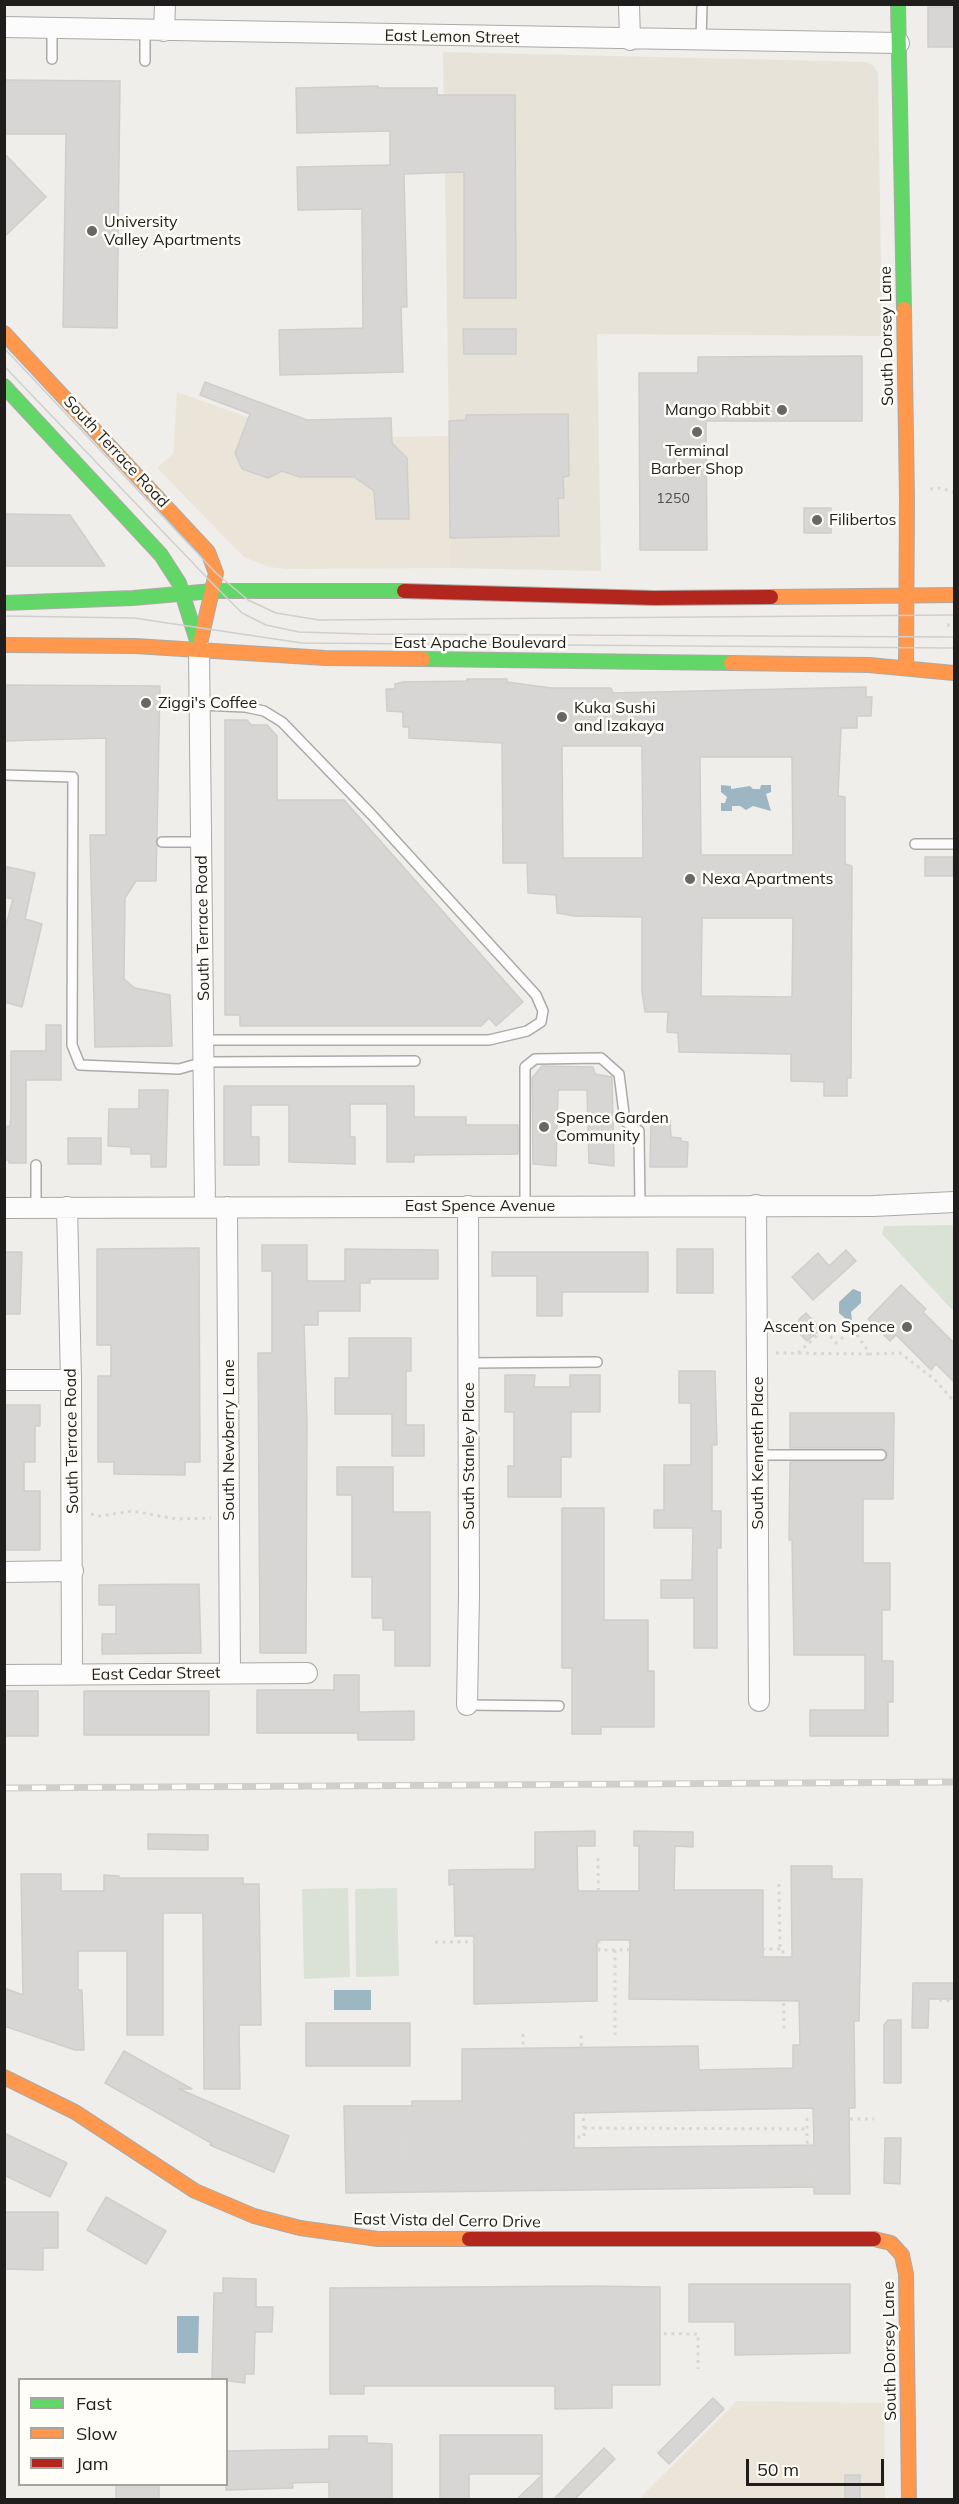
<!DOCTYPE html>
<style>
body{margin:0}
#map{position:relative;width:959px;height:2504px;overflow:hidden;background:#f0eeea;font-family:Mulish,sans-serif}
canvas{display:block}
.frame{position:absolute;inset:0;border:6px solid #1f1e1c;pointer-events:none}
.legend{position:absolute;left:18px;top:2378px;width:210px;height:108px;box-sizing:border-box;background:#fffdf7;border:2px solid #a5a49f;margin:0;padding:8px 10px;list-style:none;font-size:18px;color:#1f1e1c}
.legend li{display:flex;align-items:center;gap:12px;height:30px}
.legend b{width:30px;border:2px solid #a5a49f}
.scale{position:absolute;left:746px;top:2459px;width:138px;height:27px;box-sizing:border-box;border:3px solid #1f1e1c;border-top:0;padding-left:8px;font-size:18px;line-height:21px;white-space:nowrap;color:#1f1e1c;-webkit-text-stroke:4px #fffdf7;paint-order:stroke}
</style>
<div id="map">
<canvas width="959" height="2504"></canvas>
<div class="frame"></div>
<ul class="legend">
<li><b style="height:8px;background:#63d668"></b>Fast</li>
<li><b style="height:8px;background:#ff974d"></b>Slow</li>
<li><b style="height:8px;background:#b3261e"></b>Jam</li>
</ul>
<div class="scale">50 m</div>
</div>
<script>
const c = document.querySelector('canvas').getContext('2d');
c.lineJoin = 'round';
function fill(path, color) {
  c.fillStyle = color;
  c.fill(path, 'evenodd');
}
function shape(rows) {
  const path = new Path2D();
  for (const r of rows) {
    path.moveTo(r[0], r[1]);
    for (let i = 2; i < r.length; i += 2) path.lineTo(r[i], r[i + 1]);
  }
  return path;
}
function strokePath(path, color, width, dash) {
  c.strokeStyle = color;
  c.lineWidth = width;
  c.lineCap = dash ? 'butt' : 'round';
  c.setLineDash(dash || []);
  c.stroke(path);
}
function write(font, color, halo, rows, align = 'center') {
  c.font = font + ' Mulish,sans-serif';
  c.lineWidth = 5;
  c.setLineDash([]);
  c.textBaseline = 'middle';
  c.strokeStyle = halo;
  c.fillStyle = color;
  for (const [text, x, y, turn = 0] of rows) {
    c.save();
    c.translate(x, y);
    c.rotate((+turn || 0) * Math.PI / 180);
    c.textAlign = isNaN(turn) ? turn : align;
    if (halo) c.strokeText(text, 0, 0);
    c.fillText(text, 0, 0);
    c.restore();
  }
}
fill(shape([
 [177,392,305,438,449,436,451,568,287,569,269,567,244,557,157,468,173,454],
 [737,2401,884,2403,885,2499,638,2500]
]), '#ebe4d8');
fill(shape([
 [443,52,866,62,874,66,878,73,882,336,597,334,601,571,451,568]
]), '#e7e3d9');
fill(shape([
 [954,1225,954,1312,882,1234,884,1226],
 [348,1888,350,1977,304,1979,302,1889],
 [397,1888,399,1976,356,1977,355,1889]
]), '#d9e2d5');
fill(shape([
 [721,785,731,786,731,789,750,786,753,789,760,789,761,785,771,785,771,792,766,794,771,811,753,806,746,810,740,806,732,806,732,811,721,811,721,803,725,803,727,797,721,792],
 [853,1289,861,1292,861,1303,851,1312,852,1320,847,1320,839,1313,839,1302],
 [334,1990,371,1990,371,2010,334,2010],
 [177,2316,199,2316,198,2353,177,2353]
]), '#9db6c4');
const building = shape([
 [928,7,954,7,954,47,928,47,928,7],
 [4,80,120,81,117,328,63,327,66,134,4,134,4,80],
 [378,86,378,88,437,88,437,95,515,95,516,298,464,298,464,172,404,174,407,307,401,307,403,372,280,375,279,330,363,328,362,209,298,210,297,167,390,165,390,131,297,133,296,88,378,86],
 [4,153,46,197,4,237,4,153],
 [463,329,516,329,516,354,464,354,463,329],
 [862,356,862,421,706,421,707,550,640,550,639,373,698,373,698,357,862,356],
 [205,382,307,420,391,418,392,443,407,458,409,519,376,519,374,491,354,477,300,477,282,471,268,478,242,469,235,453,250,414,200,395,205,382],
 [568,414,569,476,563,477,564,498,558,498,559,536,450,538,449,421,466,420,466,415,568,414],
 [804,508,831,508,831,533,804,533,804,508],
 [4,514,70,515,105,566,4,566,4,514],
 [467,679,507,679,507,682,551,688,611,688,613,693,866,687,866,697,872,697,871,716,857,716,857,728,841,728,838,796,845,797,845,864,852,866,851,1078,847,1078,847,1096,824,1096,824,1082,791,1081,791,1054,679,1052,678,1033,667,1032,668,1012,645,1012,642,992,642,917,575,916,557,913,556,895,528,893,527,863,503,863,502,743,409,738,409,727,403,727,403,712,387,711,386,689,395,689,395,684,403,682,467,681,467,679],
 [562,746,642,746,643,858,563,858,562,746],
 [700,757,792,757,793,855,701,855,700,757],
 [702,918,793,918,792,997,701,996,702,918],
 [4,685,160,686,156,881,136,881,125,898,124,979,135,988,170,995,172,1046,95,1047,90,835,106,835,106,738,4,741,4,685],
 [225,720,247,720,251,725,267,725,277,736,277,800,344,800,523,1002,496,1026,489,1018,481,1026,240,1026,240,1015,225,1015,225,720],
 [925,857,953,857,953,876,925,876,925,857],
 [4,866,35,873,25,919,42,924,22,1007,4,1002,4,932,13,899,4,897,4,866],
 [46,1025,61,1025,61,1080,26,1080,26,1163,9,1163,9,1160,4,1160,4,1127,10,1126,11,1117,11,1051,46,1051,46,1025],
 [542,1066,593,1067,595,1074,612,1077,614,1166,589,1163,587,1090,558,1090,556,1166,533,1164,532,1078,542,1066],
 [224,1086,414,1086,414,1117,466,1117,466,1125,518,1125,518,1154,414,1155,414,1162,387,1162,387,1104,350,1104,350,1137,355,1137,355,1164,289,1162,289,1105,251,1105,251,1137,259,1137,259,1165,224,1165,224,1086],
 [139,1090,168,1090,166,1167,151,1167,151,1154,131,1154,131,1147,108,1146,109,1109,139,1109,139,1090],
 [651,1119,670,1120,671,1137,681,1138,681,1141,688,1142,687,1167,650,1167,651,1119],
 [68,1138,101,1138,101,1164,68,1164,68,1138],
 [262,1245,307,1245,307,1281,345,1281,345,1249,438,1250,438,1279,370,1279,370,1283,360,1283,360,1311,318,1311,318,1325,304,1325,307,1421,306,1653,260,1653,258,1353,272,1353,272,1271,262,1271,262,1245],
 [199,1248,200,1462,185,1462,185,1475,114,1474,114,1462,98,1462,98,1376,111,1376,111,1345,97,1345,97,1249,199,1248],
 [677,1249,713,1249,713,1293,677,1293,677,1249],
 [846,1250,856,1261,813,1300,792,1277,818,1253,829,1266,846,1250],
 [4,1252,22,1252,20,1314,4,1314,4,1252],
 [492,1252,648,1252,648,1292,562,1292,562,1316,537,1316,537,1276,492,1276,492,1252],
 [901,1285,926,1309,923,1312,954,1343,954,1382,936,1364,931,1370,896,1335,890,1341,868,1319,901,1285],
 [806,1313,821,1329,807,1341,797,1331,799,1319,806,1313],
 [349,1338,411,1338,411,1371,406,1371,406,1425,424,1425,424,1456,392,1456,392,1414,335,1414,335,1378,349,1378,349,1338],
 [679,1371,715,1371,717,1445,712,1445,712,1511,721,1511,721,1548,717,1548,717,1648,694,1648,694,1598,661,1598,661,1580,692,1580,693,1528,654,1528,654,1510,664,1510,664,1465,691,1465,691,1403,679,1403,679,1371],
 [505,1375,535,1375,534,1387,570,1387,570,1375,600,1375,600,1412,571,1412,571,1457,561,1457,561,1497,508,1497,508,1466,514,1466,514,1412,505,1412,505,1375],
 [4,1405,40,1405,40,1426,35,1426,35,1462,24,1462,24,1491,40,1491,40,1550,4,1550,4,1405],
 [790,1413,894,1413,893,1499,863,1499,863,1563,890,1563,890,1610,882,1610,882,1661,893,1661,893,1702,888,1702,888,1736,810,1736,810,1710,865,1710,865,1655,794,1655,792,1540,789,1540,790,1462,881,1462,886,1459,887,1452,881,1448,790,1448,790,1413],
 [337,1467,393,1467,393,1512,430,1512,430,1666,395,1666,395,1630,383,1630,383,1618,372,1618,372,1577,352,1577,352,1495,337,1495,337,1467],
 [562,1508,604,1508,604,1620,648,1620,648,1671,654,1671,654,1727,601,1727,601,1734,572,1734,572,1668,562,1668,562,1508],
 [199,1584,201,1653,102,1654,102,1634,116,1634,116,1605,99,1605,99,1585,199,1584],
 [334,1675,359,1675,359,1712,414,1711,414,1740,358,1740,358,1733,257,1733,257,1690,334,1690,334,1675],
 [4,1691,38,1691,38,1736,4,1736,4,1691],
 [84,1691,209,1691,209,1735,84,1735,84,1691],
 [595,1831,595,1846,577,1846,578,1891,639,1891,639,1846,634,1846,634,1831,693,1832,693,1847,675,1846,674,1890,763,1890,763,1957,792,1957,791,1866,832,1866,832,1879,862,1879,859,2021,854,2021,855,2108,849,2108,850,2194,814,2194,814,2187,346,2193,344,2106,412,2106,412,2101,462,2101,462,2049,698,2046,699,2070,793,2068,793,2045,800,2045,799,2001,629,1999,630,1940,597,1940,597,2001,474,2004,474,1936,455,1936,454,1884,449,1885,449,1870,535,1869,535,1832,595,1831],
 [813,2108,814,2145,574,2148,574,2113,813,2108],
 [148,1834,208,1835,208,1850,148,1849,148,1834],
 [21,1874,61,1874,61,1891,104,1891,104,1875,119,1876,119,1878,243,1878,243,1884,259,1884,261,2025,239,2025,240,2089,204,2089,203,1913,163,1913,163,2035,127,2035,127,1951,78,1951,78,1990,82,1990,84,2050,75,2050,4,2026,4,1988,23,1995,21,1874],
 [913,1983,954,1983,954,1999,929,1999,928,2028,912,2028,913,1983],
 [888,2020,901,2020,901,2083,884,2083,884,2025,888,2020],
 [306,2023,410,2023,410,2066,306,2066,306,2023],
 [124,2051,192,2089,179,2089,289,2136,274,2172,210,2145,211,2143,105,2083,124,2051],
 [4,2133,67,2163,50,2197,4,2175,4,2133],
 [885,2138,901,2138,900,2184,884,2183,885,2138],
 [106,2197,166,2231,146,2264,87,2230,106,2197],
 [4,2212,58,2212,58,2248,43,2248,43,2270,4,2269,4,2212],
 [223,2278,256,2279,256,2307,273,2307,272,2332,255,2332,254,2374,245,2374,245,2383,212,2379,214,2293,223,2293,223,2278],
 [689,2284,850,2284,850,2353,735,2355,735,2322,689,2322,689,2284],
 [587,2286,660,2287,660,2385,612,2385,612,2408,555,2409,555,2386,364,2386,364,2394,330,2394,330,2288,587,2286],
 [713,2398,724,2409,669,2464,658,2453,713,2398],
 [440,2435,542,2435,542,2474,469,2474,469,2499,440,2499,440,2435],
 [329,2436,367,2436,367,2443,392,2444,392,2499,329,2499,329,2482,292,2483,293,2488,226,2490,226,2451,329,2449,329,2436],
 [604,2448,615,2459,575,2499,554,2499,604,2448],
 [542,2475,542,2499,517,2499,542,2475],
 [845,2475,860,2475,860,2499,845,2499,845,2475],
 [116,2484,159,2484,159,2499,116,2499,116,2484]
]);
fill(building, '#d8d6d4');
strokePath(building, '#d0cecb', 1.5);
const lane = shape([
 [145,31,145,61],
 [701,41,702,4],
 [52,59,52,28],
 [201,705,245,707,264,711,282,722,372,815,536,995,543,1011,541,1022,527,1031,489,1040,204,1040],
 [4,775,73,777,72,1045,80,1065,179,1069,204,1062,415,1061],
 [162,842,202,842],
 [915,844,954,844],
 [36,1165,36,1207],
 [525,1206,525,1067,535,1059,601,1058,619,1074,625,1121,639,1131,640,1206],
 [468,1363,597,1362],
 [758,1455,881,1455],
 [467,1705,559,1706]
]);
const street = shape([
 [629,4,630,40],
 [4,27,899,43],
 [164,31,165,4],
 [199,648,205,1207],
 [756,1205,759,1701],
 [67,1207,71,1380,72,1675],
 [227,1207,230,1673],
 [4,1208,873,1206,954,1202],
 [4,1380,71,1380],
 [4,1572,73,1571],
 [4,1675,307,1673],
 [467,1705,469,1594,468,1206]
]);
const fast = shape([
 [898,4,904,309],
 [4,386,161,555,179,583,199,647],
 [4,603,133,598,213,591,404,591],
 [423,659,731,663]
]);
const slow = shape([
 [904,309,907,499,906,668],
 [4,333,208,552,216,573,199,648],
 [771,597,954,595],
 [4,645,135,646,325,658,423,659],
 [731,663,869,665,954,673],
 [4,2077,75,2112,195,2191,254,2216,300,2228,378,2239,469,2239],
 [874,2239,891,2243,902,2255,906,2274,909,2500]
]);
const jam = shape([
 [404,591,654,598,771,597],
 [469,2239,874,2239]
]);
strokePath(lane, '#abaaa7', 12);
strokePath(street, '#abaaa7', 22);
strokePath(fast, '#abaaa7', 16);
strokePath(slow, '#abaaa7', 16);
strokePath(jam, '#abaaa7', 16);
strokePath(shape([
 [930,489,940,488,954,492],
 [947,625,954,625],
 [776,1353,870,1354],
 [798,1353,824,1329,836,1343,853,1329,870,1354,900,1353,933,1378,954,1401],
 [91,1514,100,1516,133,1511,176,1519,211,1518],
 [598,1858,599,1950,783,1949,784,2033],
 [779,1884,780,1949],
 [435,1942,599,1941],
 [615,1950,615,2035],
 [784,1967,846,1967],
 [939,2000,954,2001],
 [523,2034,524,2138,584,2137,581,2035],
 [404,2121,404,2147,507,2146,524,2138],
 [584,2128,807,2129],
 [807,2145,814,2145],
 [395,2160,404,2160,404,2147],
 [814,2174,807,2174,807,2119,874,2119],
 [372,2335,430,2336,462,2339,579,2337,599,2333,698,2334,698,2369]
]), '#d7d7d6', 3, [3, 4.5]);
strokePath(lane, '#fdfcfc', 9);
strokePath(street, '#fdfcfc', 20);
strokePath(fast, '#63d668', 14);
strokePath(slow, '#ff974d', 14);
strokePath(jam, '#b3261e', 14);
strokePath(shape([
 [4,348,216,573,248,600,276,613,319,620,954,615],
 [4,366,214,585,242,613,266,625,299,632,367,634,954,637],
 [4,616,134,618,302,643,954,648]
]), '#cfcfce', 1.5);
const rail = shape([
 [4,1788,954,1782]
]);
strokePath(rail, '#cfcfce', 7);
strokePath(rail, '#fffdf7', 4.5, [14]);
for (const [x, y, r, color] of [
 [92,231,6,"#686764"],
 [782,410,6,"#686764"],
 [697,432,6,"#686764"],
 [817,520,6,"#686764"],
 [146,703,6,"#686764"],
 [562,717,6,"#686764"],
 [690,879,6,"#686764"],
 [544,1127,6,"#686764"],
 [907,1327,6,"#686764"]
]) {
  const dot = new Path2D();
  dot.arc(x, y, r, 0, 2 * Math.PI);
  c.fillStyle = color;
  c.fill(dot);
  strokePath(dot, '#fffdf7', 2);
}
write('14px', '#4e4d4b', null, [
 ["1250",673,499]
]);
write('16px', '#1f1e1c', '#fffdf7', [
 ["East Lemon Street",452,37,1],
 ["South Dorsey Lane",887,336,-91],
 ["South Terrace Road",116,452,47],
 ["East Apache Boulevard",480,643],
 ["South Terrace Road",203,928,-91],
 ["East Spence Avenue",480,1206],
 ["South Newberry Lane",229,1440,-90],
 ["South Terrace Road",72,1441,-91],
 ["South Kenneth Place",758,1453,-90],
 ["South Stanley Place",469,1456,-90],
 ["East Cedar Street",156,1674,-1],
 ["East Vista del Cerro Drive",447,2221,1],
 ["South Dorsey Lane",890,2351,-91]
]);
write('16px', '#1f1e1c', '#fffdf7', [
 ["University",104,222],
 ["Valley Apartments",104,240],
 ["Mango Rabbit",770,410,"right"],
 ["Terminal",697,451,"center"],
 ["Barber Shop",697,469,"center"],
 ["Filibertos",829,520],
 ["Ziggi's Coffee",158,703],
 ["Kuka Sushi",574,708],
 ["and Izakaya",574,726],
 ["Nexa Apartments",702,879],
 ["Spence Garden",556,1118],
 ["Community",556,1136],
 ["Ascent on Spence",895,1327,"right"]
], 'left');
</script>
